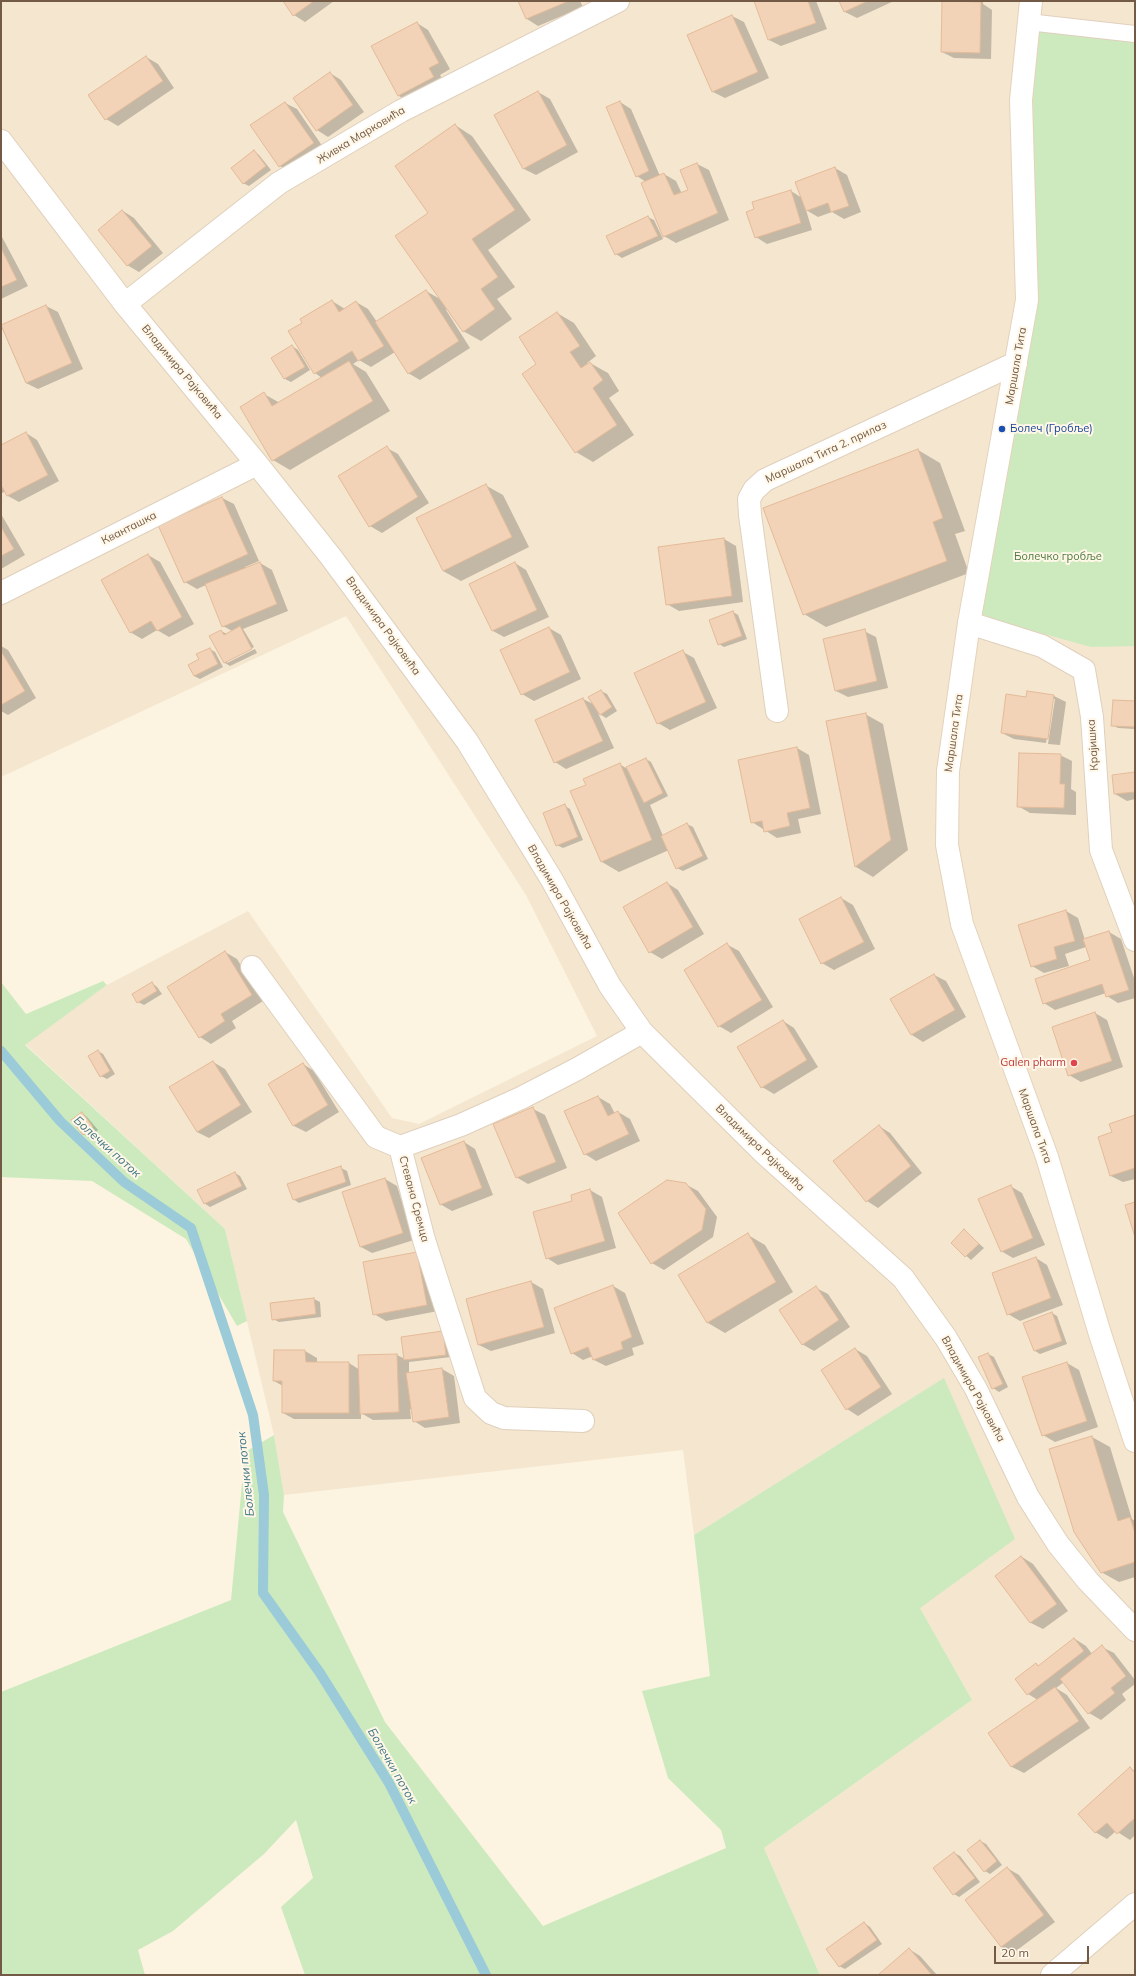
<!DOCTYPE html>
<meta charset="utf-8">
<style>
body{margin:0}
#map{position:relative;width:1136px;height:1976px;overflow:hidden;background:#fcf4e0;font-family:Mulish,sans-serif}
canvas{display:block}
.frame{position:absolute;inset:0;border:2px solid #735a47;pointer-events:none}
.scale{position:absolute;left:994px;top:1946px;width:95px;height:18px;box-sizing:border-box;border:2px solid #735a47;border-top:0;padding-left:5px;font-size:12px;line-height:14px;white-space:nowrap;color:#735a47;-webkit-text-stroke:3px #fff7e7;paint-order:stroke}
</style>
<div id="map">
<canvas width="1136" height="1976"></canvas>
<div class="frame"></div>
<div class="scale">20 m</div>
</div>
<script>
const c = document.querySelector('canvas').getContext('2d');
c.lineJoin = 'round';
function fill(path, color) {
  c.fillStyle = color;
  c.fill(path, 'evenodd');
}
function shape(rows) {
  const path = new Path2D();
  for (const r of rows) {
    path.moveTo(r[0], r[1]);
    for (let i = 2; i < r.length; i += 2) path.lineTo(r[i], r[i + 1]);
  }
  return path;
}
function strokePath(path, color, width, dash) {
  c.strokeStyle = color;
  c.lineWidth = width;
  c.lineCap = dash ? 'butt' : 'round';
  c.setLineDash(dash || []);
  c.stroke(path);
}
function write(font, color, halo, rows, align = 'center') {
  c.font = font + ' Mulish,sans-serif';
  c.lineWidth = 4;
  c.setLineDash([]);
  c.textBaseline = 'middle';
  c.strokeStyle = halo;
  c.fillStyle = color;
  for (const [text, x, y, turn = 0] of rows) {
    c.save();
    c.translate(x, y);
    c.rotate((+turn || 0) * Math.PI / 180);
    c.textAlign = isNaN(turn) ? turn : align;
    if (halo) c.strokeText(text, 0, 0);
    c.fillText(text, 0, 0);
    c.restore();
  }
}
fill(shape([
 [1,1,1135,1,1135,1975,820,1975,764,1848,972,1700,920,1608,944,1379,694,1535,683,1450,284,1495,274,1435,225,1229,25,1044,107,985,248,911,392,1118,419,1124,597,1036,526,895,346,616,1,777]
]), '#f4e6cf');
fill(shape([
 [1028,22,1135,34,1135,646,1091,647,1008,624,971,610,1016,363],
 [103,981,107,985,25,1045,225,1229,247,1321,237,1326,186,1239,92,1181,1,1177,1,982,26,1014],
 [944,1378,1015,1539,920,1608,972,1700,764,1848,820,1975,305,1975,281,1907,313,1878,296,1820,264,1854,173,1931,138,1950,145,1975,1,1975,1,1692,231,1600,245,1452,274,1435,284,1495,283,1512,385,1722,543,1926,726,1848,721,1830,668,1778,642,1691,710,1676,694,1535]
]), '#cdeabf');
fill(shape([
 [284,1,334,1,305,22,294,15],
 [519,1,580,1,583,7,538,26,527,19],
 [755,1,816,1,827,29,781,46,769,40],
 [840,1,894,1,857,18,845,12],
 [943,1,983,1,983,4,992,10,991,59,954,58,942,52],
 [732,16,744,22,769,78,725,98,713,92,688,35],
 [417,23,428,30,450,69,440,75,445,84,410,102,399,96],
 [146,57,158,64,174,88,118,126,106,119],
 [330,73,341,80,364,112,328,137,317,130],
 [538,92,550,99,578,152,536,175,524,169,495,116],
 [620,102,631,109,660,176,664,174,676,181,682,194,690,191,681,171,697,164,709,170,729,220,676,243,664,236,646,182,637,176],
 [285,103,297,109,325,150,292,173,280,166],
 [455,125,472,136,531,220,488,250,515,287,497,299,512,319,481,341,463,331,447,309,446,310,470,348,420,380,408,373,395,352,371,367,359,360,353,364,366,372,390,411,290,470,273,460,264,394,280,403,322,378,315,373,304,323,332,301,345,309,356,302,368,309,377,322,426,291,440,299,430,213],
 [254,151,259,155,271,170,249,186,243,183],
 [835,168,847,175,861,212,844,219,832,212,818,217,806,210,812,230,767,244,756,237,791,191,802,198],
 [123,211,134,218,163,253,139,272,127,265],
 [648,217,654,220,663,239,622,258,616,254],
 [1,235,28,286,1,299],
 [46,306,58,312,83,369,38,389,26,383,1,326],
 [557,313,574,323,596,356,587,363,588,365,590,363,608,373,619,391,609,398,634,435,593,462,576,452,538,364],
 [292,346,298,350,310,370,291,382,285,379,273,358],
 [26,433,37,440,59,481,19,502,8,496,5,491,1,494,1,446],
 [387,448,398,454,429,503,382,533,370,526],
 [918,450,940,463,965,531,955,534,969,573,826,627,804,614],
 [485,485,503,495,529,547,461,581,443,571],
 [222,498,234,504,259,561,245,567,246,569,260,563,272,570,288,611,243,629,254,647,227,661,227,663,255,649,257,653,230,666,225,663,211,636,221,631,227,634,232,631,223,626,206,585,197,589,185,582],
 [1,514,25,555,1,569],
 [724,539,736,546,743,602,679,611,667,604],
 [148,555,160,562,194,624,169,637,157,630,142,639,130,632],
 [515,563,526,570,549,617,504,637,493,631],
 [733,612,738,615,747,639,724,647,719,644],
 [549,628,561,635,581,679,534,701,522,694],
 [864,631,876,637,888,688,848,697,836,691],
 [1,646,8,650,36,698,8,715,1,711],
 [210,649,215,652,223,667,200,679,194,676,200,660],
 [683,652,694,658,717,708,670,730,658,723],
 [601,691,607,694,617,711,606,718,598,713,614,748,566,769,555,762,583,699,595,705],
 [1054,696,1066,702,1060,745,1048,744,1055,699,1053,699,1046,743,1014,739,1002,733,1027,698],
 [1135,702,1135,729,1118,728,1112,725],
 [865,714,883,724,908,850,873,877,856,867,827,722],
 [797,748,809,755,821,814,798,819,801,833,777,838,752,822],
 [1060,755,1072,761,1071,789,1076,792,1076,815,1030,813,1018,806],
 [646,759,651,762,668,796,650,805,663,836,687,824,693,827,708,859,683,871,677,868,669,850,619,872,602,862,572,792,587,785,619,764,626,768],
 [1135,773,1135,799,1127,801,1115,794],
 [565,806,570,809,583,840,563,848,557,845],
 [667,883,678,890,704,934,662,959,650,952],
 [841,898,853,905,875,949,834,970,822,963],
 [1066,911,1078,918,1085,940,1109,932,1121,939,1135,981,1135,998,1118,1003,1107,996,1106,993,1055,1010,1044,1003,1091,961,1086,947,1065,954,1069,966,1044,973,1032,966],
 [728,945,739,951,773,1007,731,1033,719,1026],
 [225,952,237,959,263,1001,232,1021,236,1028,211,1044,200,1037],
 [934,975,946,981,966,1017,923,1042,912,1035,891,999],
 [152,983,157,987,162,994,144,1005,138,1002],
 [1095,1013,1107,1020,1123,1067,1081,1082,1069,1075],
 [783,1021,794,1028,818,1067,774,1094,762,1087],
 [98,1051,103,1054,115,1074,107,1079,101,1076],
 [213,1062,225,1069,252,1112,209,1138,197,1132],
 [303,1064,314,1071,339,1112,306,1132,294,1126,269,1084],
 [598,1097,610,1104,615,1114,618,1112,630,1119,640,1141,596,1161,585,1154],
 [533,1109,545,1115,567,1168,528,1184,516,1177],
 [82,1113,87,1117,98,1130,89,1138,84,1134],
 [1135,1116,1135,1179,1123,1182,1111,1176,1099,1137,1113,1132],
 [879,1126,890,1133,922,1173,878,1208,867,1201],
 [464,1142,475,1149,493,1195,452,1211,440,1204],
 [341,1168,347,1171,351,1185,299,1203,293,1199],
 [235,1173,240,1176,247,1189,210,1207,204,1203],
 [385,1179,397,1186,414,1240,372,1253,361,1247],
 [685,1184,698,1191,717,1217,713,1237,664,1270,652,1263],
 [1010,1186,1022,1193,1045,1245,1013,1258,1001,1251],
 [590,1190,602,1197,616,1248,558,1265,547,1258,574,1202],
 [964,1230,984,1248,971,1260,952,1243],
 [748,1235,765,1245,793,1292,725,1333,708,1323,680,1275],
 [417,1253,438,1311,386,1321,374,1314],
 [1036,1258,1047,1265,1063,1305,1020,1321,1008,1314],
 [531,1282,543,1289,555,1333,491,1351,479,1345,467,1300],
 [613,1286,625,1293,644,1344,632,1348,634,1355,606,1366,594,1360,593,1356,583,1360,572,1353],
 [816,1288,828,1294,850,1327,814,1351,802,1344],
 [314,1299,320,1302,321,1317,279,1322,273,1319],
 [1052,1313,1057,1316,1067,1344,1040,1354,1035,1351],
 [443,1332,451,1357,409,1362,409,1374,442,1369,454,1376,460,1423,425,1428,414,1421,412,1409,410,1409,411,1419,373,1420,361,1413,361,1419,294,1419,283,1413,283,1386,274,1381,275,1351,305,1351,317,1358,317,1363,349,1363,360,1370,359,1356,397,1355,405,1359],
 [855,1349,867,1356,892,1394,858,1416,847,1409],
 [988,1354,994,1357,1008,1387,999,1392,993,1388],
 [1067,1363,1079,1370,1098,1427,1055,1442,1043,1435],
 [1092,1437,1110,1447,1132,1519,1135,1521,1135,1577,1119,1582,1101,1572,1050,1449],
 [1022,1557,1033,1564,1068,1611,1043,1629,1031,1623,997,1576],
 [1075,1639,1086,1646,1092,1654,1102,1647,1114,1653,1135,1680,1135,1684,1122,1694,1126,1700,1101,1720,1089,1713,1064,1682,1056,1688,1067,1695,1090,1728,1024,1773,1012,1767,989,1733,1038,1700,1028,1694,1036,1664,1040,1666],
 [1130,1768,1135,1771,1135,1835,1130,1840,1116,1831,1107,1839,1095,1832],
 [980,1841,986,1844,1002,1865,990,1874,985,1871],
 [954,1853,960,1856,980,1882,959,1897,954,1894],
 [1007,1868,1019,1875,1055,1922,1013,1953,1002,1947,966,1900],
 [864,1923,870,1927,882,1944,845,1969,839,1966],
 [909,1949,920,1956,937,1975,879,1975]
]), '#0003');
strokePath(shape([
 [1,1051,60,1121,124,1182,191,1228,253,1415,264,1495,263,1593,320,1673,389,1783,486,1975]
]), '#9bcad8', 10);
const building = shape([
 [283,1,314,1,293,16,283,1],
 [518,1,569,1,526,19,518,1],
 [754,1,808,1,816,23,768,40,754,1],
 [839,1,868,1,844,12,839,1],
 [942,1,981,2,980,53,941,52,942,1],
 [732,15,758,72,712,92,687,35,732,15],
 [417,22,439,63,429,68,434,77,398,96,371,46,417,22],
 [146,56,163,81,105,120,88,95,146,56],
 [330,72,353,105,316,131,293,98,330,72],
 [538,91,567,145,523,169,494,115,538,91],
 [620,101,649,171,636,177,606,107,620,101],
 [285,102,314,143,279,167,250,125,285,102],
 [455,124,515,210,472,239,498,277,481,289,495,309,463,332,395,236,428,213,395,166,455,124],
 [254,150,266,166,243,184,231,168,254,150],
 [697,163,718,213,663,237,641,183,664,173,674,195,688,190,680,170,697,163],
 [835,167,849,206,831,212,828,203,806,211,795,182,835,167],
 [791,190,801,223,755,238,746,212,754,209,752,202,791,190],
 [122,210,152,246,127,266,98,230,122,210],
 [648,216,658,236,615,255,606,236,648,216],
 [1,248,17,280,1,287,1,248],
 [426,290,459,341,408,374,375,322,426,290],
 [332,300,339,312,356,301,384,346,358,361,352,351,314,374,288,331,302,323,300,319,332,300],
 [46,305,72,363,26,383,1,325,46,305],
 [557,312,580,346,570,352,581,368,590,362,603,380,593,388,617,425,575,453,522,374,536,364,519,337,557,312],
 [292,345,305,367,284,379,271,358,292,345],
 [349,361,373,401,272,461,240,407,264,392,272,406,349,361],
 [26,432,48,475,7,496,1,485,1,445,26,432],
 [387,446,418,497,369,527,338,476,387,446],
 [918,449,943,518,933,522,947,561,803,615,763,508,918,449],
 [486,484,512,537,443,571,416,518,486,484],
 [222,497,248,554,184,583,158,525,222,497],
 [1,527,14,549,1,556,1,527],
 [724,538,732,596,666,605,658,547,724,538],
 [148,554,182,617,157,631,151,621,130,633,101,580,148,554],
 [260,562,277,604,222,627,205,584,260,562],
 [515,562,537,610,492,631,469,584,515,562],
 [733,611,742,636,718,645,709,620,733,611],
 [240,626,252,649,224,663,209,636,221,630,224,635,240,626],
 [549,627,570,672,521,695,500,650,549,627],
 [865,629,877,681,835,691,823,639,865,629],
 [210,648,218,664,194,676,188,665,199,659,196,654,210,648],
 [683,650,706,702,657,724,634,673,683,650],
 [1,651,25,691,1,705,1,651],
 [601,690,612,707,600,715,588,697,601,690],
 [1027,691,1054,695,1048,739,1001,733,1006,694,1026,697,1027,691],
 [583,698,603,741,554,763,535,720,583,698],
 [1113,700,1135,701,1135,727,1111,726,1113,700],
 [866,713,891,840,855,867,826,721,866,713],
 [797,747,810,808,787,813,790,826,764,832,762,821,751,823,738,760,797,747],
 [1019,753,1061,754,1060,784,1065,784,1064,808,1017,807,1019,753],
 [646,758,663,793,644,803,626,767,646,758],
 [620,763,652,840,601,862,570,791,586,785,583,779,620,763],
 [1135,772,1135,792,1114,794,1112,775,1135,772],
 [565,804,578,837,556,846,543,813,565,804],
 [687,823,703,856,676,869,661,836,687,823],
 [667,882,693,927,649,953,623,907,667,882],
 [841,897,864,942,821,964,799,919,841,897],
 [1066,910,1075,941,1054,947,1057,959,1031,967,1018,925,1066,910],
 [1109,931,1129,990,1106,997,1102,984,1043,1004,1035,979,1090,960,1083,939,1109,931],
 [727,943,762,1000,718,1027,684,970,727,943],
 [225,951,252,995,221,1014,225,1021,199,1038,167,987,225,951],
 [934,974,955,1010,911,1035,890,999,934,974],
 [152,982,157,991,137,1003,132,994,152,982],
 [1095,1012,1112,1061,1068,1076,1052,1027,1095,1012],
 [783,1020,807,1060,761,1088,737,1047,783,1020],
 [98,1050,110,1071,100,1077,88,1056,98,1050],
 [213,1061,241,1105,197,1132,169,1087,213,1061],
 [303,1063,328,1105,293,1126,268,1084,303,1063],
 [598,1096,608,1116,618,1111,629,1134,584,1155,564,1111,598,1096],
 [533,1107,556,1162,516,1178,493,1124,533,1107],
 [82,1112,93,1127,83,1135,71,1120,82,1112],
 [1135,1115,1135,1168,1110,1176,1098,1137,1112,1132,1109,1124,1135,1115],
 [879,1125,911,1166,866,1202,833,1161,879,1125],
 [464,1141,482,1188,440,1205,421,1158,464,1141],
 [341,1166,346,1182,293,1200,287,1184,341,1166],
 [235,1172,242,1186,204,1204,197,1190,235,1172],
 [385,1178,403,1233,360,1247,342,1192,385,1178],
 [667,1180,686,1183,706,1209,702,1230,651,1264,618,1213,667,1180],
 [1011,1185,1033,1238,1001,1252,978,1199,1011,1185],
 [590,1189,605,1241,546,1259,533,1212,572,1201,571,1195,590,1189],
 [1135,1202,1135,1237,1125,1205,1135,1202],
 [964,1229,979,1244,965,1257,951,1243,964,1229],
 [748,1233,776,1282,707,1323,678,1275,748,1233],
 [417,1252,427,1305,373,1315,363,1262,417,1252],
 [1036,1257,1051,1298,1007,1315,992,1273,1036,1257],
 [531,1281,544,1327,478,1345,466,1299,531,1281],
 [613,1285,632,1337,621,1342,623,1349,593,1360,588,1347,571,1354,554,1308,613,1285],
 [816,1286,839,1320,802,1345,779,1310,816,1286],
 [314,1298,316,1314,272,1320,270,1303,314,1298],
 [1052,1312,1062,1341,1034,1351,1023,1323,1052,1312],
 [443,1331,446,1355,404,1360,401,1337,443,1331],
 [855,1348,881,1387,846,1410,821,1370,855,1348],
 [274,1350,305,1350,306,1362,349,1362,349,1413,282,1413,282,1381,273,1381,274,1350],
 [988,1353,1003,1384,992,1389,978,1357,988,1353],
 [397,1354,399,1412,360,1414,358,1355,397,1354],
 [1067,1362,1087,1421,1042,1436,1022,1377,1067,1362],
 [442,1368,449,1417,413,1422,406,1373,442,1368],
 [1092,1436,1118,1521,1130,1517,1135,1533,1135,1562,1101,1573,1074,1532,1049,1449,1092,1436],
 [1021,1556,1057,1604,1030,1623,995,1576,1021,1556],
 [1074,1638,1084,1651,1027,1695,1015,1679,1036,1663,1038,1666,1074,1638],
 [1102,1645,1126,1676,1111,1688,1115,1693,1088,1714,1060,1679,1102,1645],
 [1055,1687,1079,1721,1011,1767,988,1733,1055,1687],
 [1130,1767,1135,1773,1135,1818,1117,1834,1107,1823,1095,1833,1078,1814,1130,1767],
 [980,1840,997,1861,984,1872,967,1850,980,1840],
 [954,1852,975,1878,953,1895,933,1868,954,1852],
 [1007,1867,1044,1915,1001,1947,965,1900,1007,1867],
 [864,1922,877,1940,839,1967,826,1949,864,1922],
 [909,1948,932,1975,878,1975,909,1948]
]);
fill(building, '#f2d3b8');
strokePath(building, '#e5bb98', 1);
const lane = shape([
 [1028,22,1135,34]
]);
const street = shape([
 [1,141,125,304,257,464,331,557,467,741,552,880,610,986,642,1032,763,1152,903,1278,946,1338,976,1389,1028,1497,1058,1544,1088,1581,1135,1630],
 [125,304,279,183,401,111,618,1],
 [1,593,257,464],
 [969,623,1042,646,1084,670,1092,717,1101,850,1135,940],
 [777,711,750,515,749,499,754,490,765,480,1016,363],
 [252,967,376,1137,400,1147],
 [583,1421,504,1418,491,1413,475,1398,424,1240,400,1147,461,1125,521,1098,577,1069,642,1032],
 [1052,1975,1135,1904]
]);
const secondary = shape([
 [1031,1,1021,100,1027,300,969,623,948,771,947,845,962,924,1047,1157,1100,1334,1135,1441]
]);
strokePath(lane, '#e0d0bc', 18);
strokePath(street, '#e0d0bc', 24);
strokePath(secondary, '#e6d2ba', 24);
strokePath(lane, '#fff', 16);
strokePath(street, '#fff', 22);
strokePath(secondary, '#fff', 22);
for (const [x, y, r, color] of [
 [1002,429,4,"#1a4fb4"],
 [1074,1063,4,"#e0444e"]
]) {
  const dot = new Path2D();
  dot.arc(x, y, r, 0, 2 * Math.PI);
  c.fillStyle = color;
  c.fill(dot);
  strokePath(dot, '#fff7e7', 1.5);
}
write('11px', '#735a47', '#fff7e7', [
 ["Живка Марковића",361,135,-31],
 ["Маршала Тита",1016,366,-80],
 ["Владимира Рајковића",182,372,50],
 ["Маршала Тита 2. прилаз",826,452,-25],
 ["Кванташка",129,528,-27],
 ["Владимира Рајковића",383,626,54],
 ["Маршала Тита",954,733,-82],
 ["Крајишка",1093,745,-94],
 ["Владимира Рајковића",560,897,60],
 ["Маршала Тита",1035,1126,70],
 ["Владимира Рајковића",760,1148,44],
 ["Стевана Сремца",414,1199,75],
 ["Владимира Рајковића",973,1389,61]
]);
write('11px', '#164399', '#fff7e7', [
 ["Болеч (Гробље)",1010,429]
], 'left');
write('11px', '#4c793f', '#fff7e7', [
 ["Болечко гробље",1058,557]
]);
write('11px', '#be3a42', '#fff7e7', [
 ["Galen pharm",1066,1063]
], 'right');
write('italic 12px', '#417687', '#fff7e7', [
 ["Болечки поток",107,1147,42],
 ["Болечки поток",246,1474,-96],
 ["Болечки поток",392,1766,60]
]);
</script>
